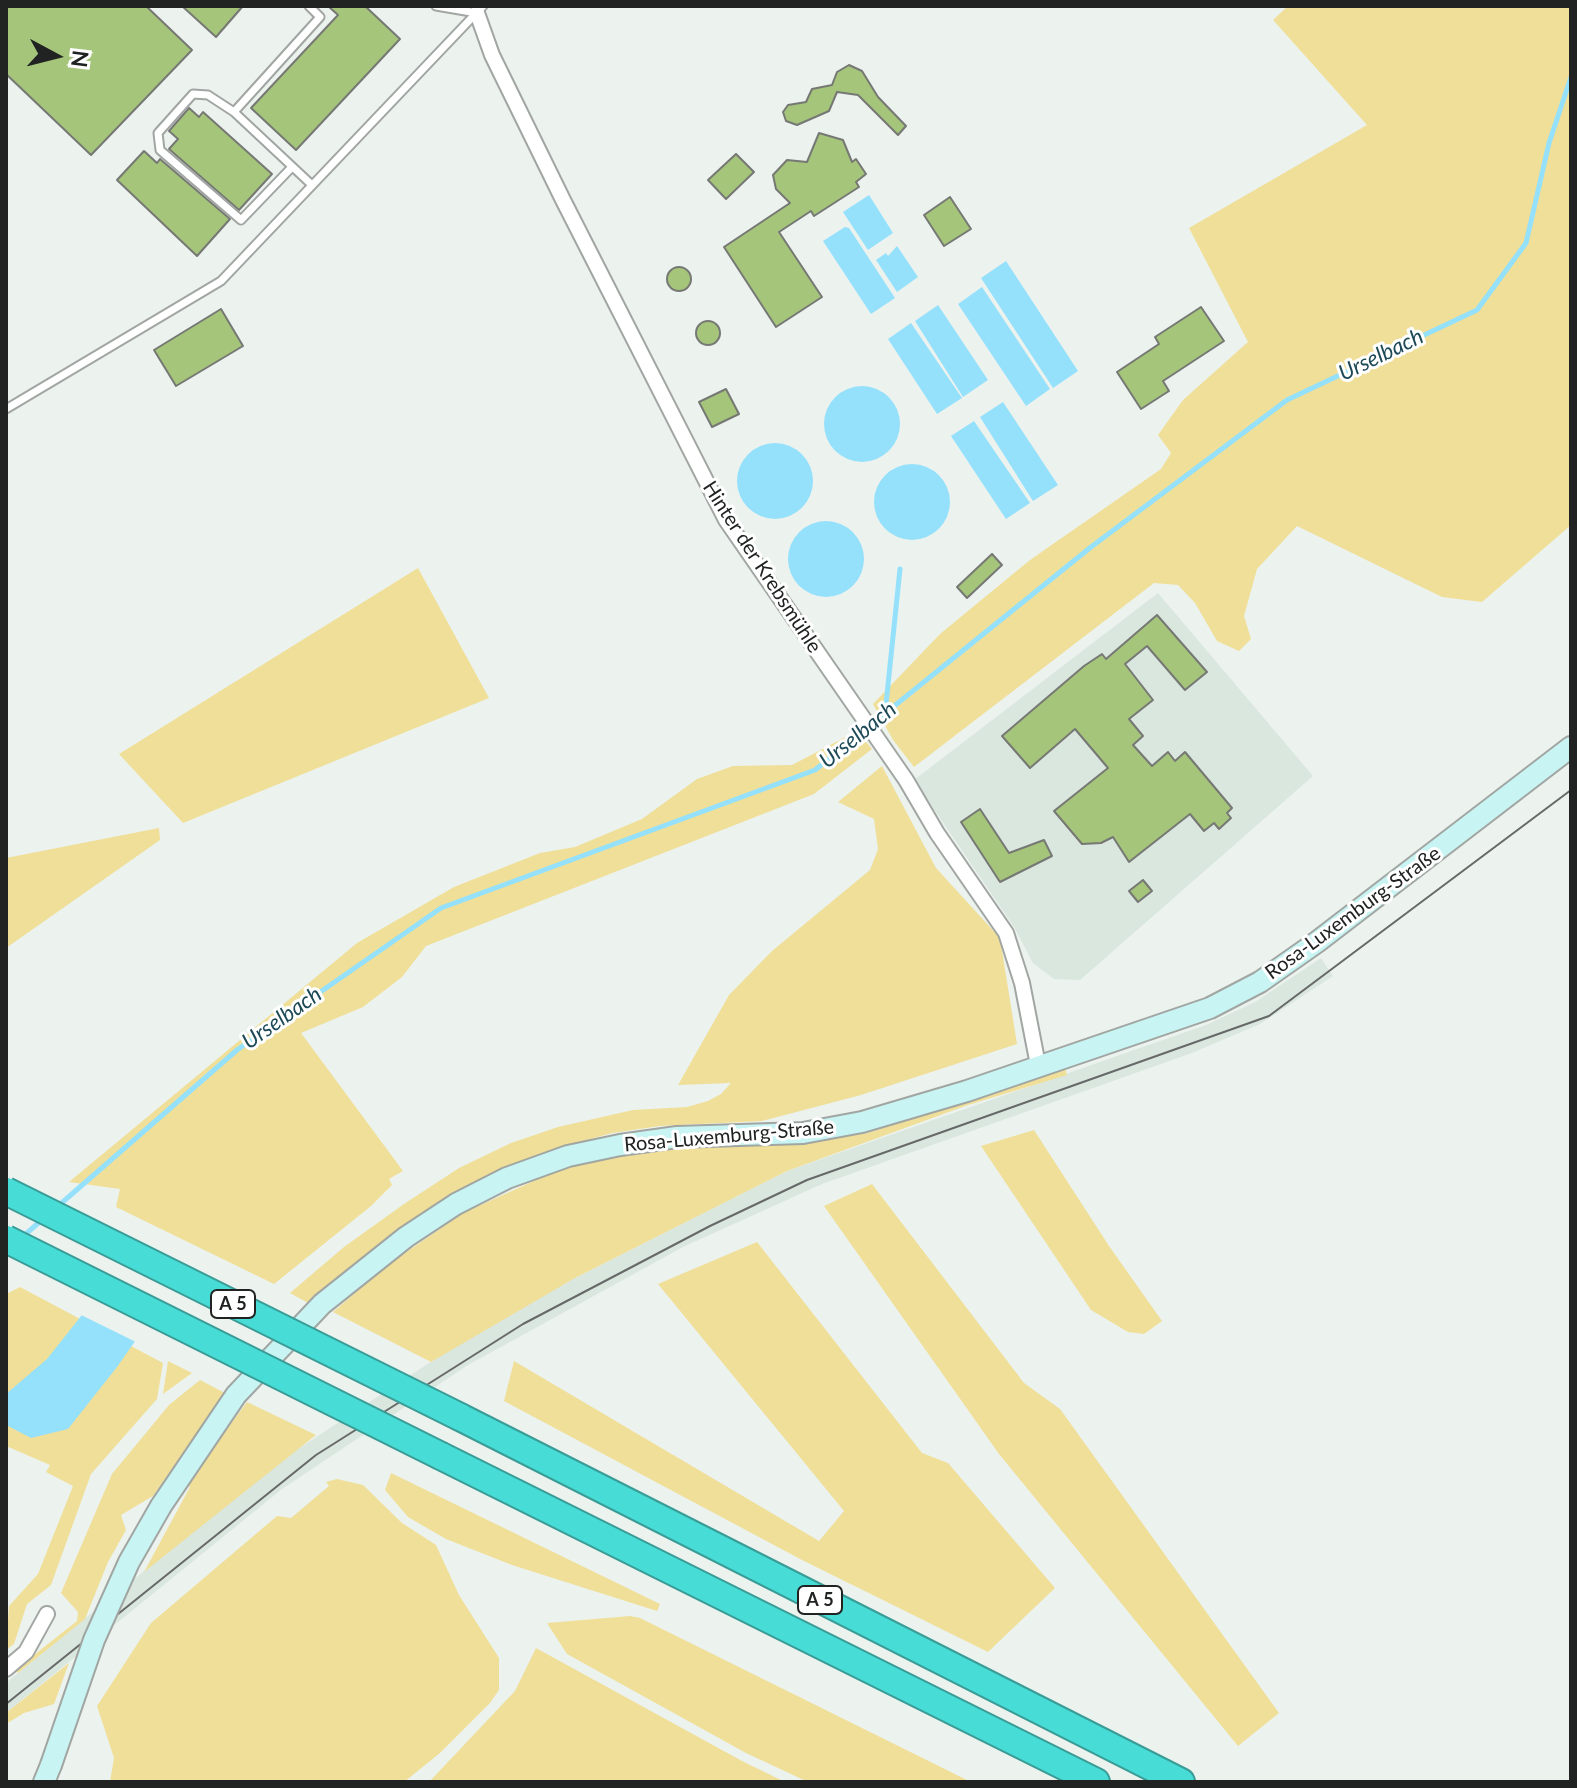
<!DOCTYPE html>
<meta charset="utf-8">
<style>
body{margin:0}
#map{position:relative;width:1577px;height:1788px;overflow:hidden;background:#ecf2ee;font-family:Lato,sans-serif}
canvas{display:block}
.frame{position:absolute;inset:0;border:8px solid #212322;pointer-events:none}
.north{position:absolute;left:16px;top:16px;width:80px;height:80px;-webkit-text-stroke:6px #fff;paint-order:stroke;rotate:97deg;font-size:22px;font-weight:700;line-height:32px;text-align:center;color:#212322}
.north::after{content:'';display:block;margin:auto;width:28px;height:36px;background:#212322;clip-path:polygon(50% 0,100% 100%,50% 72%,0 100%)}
</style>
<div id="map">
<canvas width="1577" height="1788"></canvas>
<div class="frame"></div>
<div class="north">N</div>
</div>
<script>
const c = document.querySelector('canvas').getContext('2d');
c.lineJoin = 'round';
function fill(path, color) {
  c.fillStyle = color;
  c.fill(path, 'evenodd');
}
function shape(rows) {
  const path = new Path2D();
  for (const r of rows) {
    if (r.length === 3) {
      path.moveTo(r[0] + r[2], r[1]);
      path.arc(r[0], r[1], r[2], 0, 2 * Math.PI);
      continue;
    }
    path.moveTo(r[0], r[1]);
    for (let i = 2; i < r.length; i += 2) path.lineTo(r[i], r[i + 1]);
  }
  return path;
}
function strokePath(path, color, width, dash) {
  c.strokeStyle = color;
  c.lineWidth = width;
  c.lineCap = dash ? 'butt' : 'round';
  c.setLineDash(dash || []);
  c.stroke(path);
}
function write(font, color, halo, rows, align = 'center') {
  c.font = font + ' Lato,sans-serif';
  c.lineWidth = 6;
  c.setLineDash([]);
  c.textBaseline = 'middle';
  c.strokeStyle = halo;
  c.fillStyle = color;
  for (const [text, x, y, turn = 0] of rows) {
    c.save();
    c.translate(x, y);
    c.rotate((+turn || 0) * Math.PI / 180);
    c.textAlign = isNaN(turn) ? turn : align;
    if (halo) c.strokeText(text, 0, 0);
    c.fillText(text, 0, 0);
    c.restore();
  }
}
fill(shape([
 [1158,593,1313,776,1080,980,1054,979,1033,963,1014,927,914,780],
 [1321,958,1333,976,1260,1024,1192,1053,822,1184,683,1247,468,1365,282,1489,6,1713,6,1683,68,1632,286,1457,464,1340,575,1278,787,1171,1206,1025,1255,1002]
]), '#dae7df');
fill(shape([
 [1288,6,1571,6,1571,525,1482,602,1442,597,1297,526,1257,569,1244,616,1251,639,1239,651,1217,641,1195,603,1178,585,1154,583,914,767,893,740,873,704,940,634,1030,560,1161,469,1171,453,1158,435,1183,400,1248,342,1189,228,1367,125,1273,20],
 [418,568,489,698,183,823,119,754],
 [857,731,872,749,814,794,426,946,402,977,363,1007,301,1033,403,1171,389,1179,392,1185,371,1206,274,1284,116,1207,120,1189,69,1182,357,943,454,887,540,853,575,847,642,819,697,779,733,766,792,765],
 [882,766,936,868,1000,938,1017,1044,861,1095,762,1121,660,1126,612,1133,559,1148,493,1173,447,1197,375,1248,310,1304,290,1293,344,1247,404,1204,459,1168,511,1143,558,1127,633,1110,687,1107,708,1101,721,1094,731,1083,678,1085,729,995,772,951,870,870,878,849,874,819,838,802],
 [159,828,160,840,6,948,6,858],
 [1065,1068,1067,1075,968,1105,787,1171,575,1278,431,1362,333,1312,389,1264,463,1213,567,1166,642,1151,804,1143,868,1133],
 [1034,1130,1109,1246,1162,1321,1144,1334,1128,1332,1091,1310,981,1146],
 [872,1184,1024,1383,1060,1409,1279,1713,1238,1746,999,1454,824,1206],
 [757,1242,922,1453,948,1463,1055,1588,988,1652,802,1560,504,1401,514,1361,819,1541,844,1511,658,1284],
 [20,1287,163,1363,157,1399,91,1474,51,1585,27,1604,14,1644,6,1650,9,1606,38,1574,73,1486,46,1472,50,1465,6,1446,6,1294],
 [168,1361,192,1373,163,1394],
 [200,1380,225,1393,153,1496,121,1515,126,1530,108,1562,85,1619,18,1673,15,1670,77,1621,78,1612,61,1593,112,1474,169,1405],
 [247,1402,316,1435,144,1572,190,1487,186,1484],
 [391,1473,660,1604,657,1611,512,1565,446,1539,408,1517,385,1490],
 [337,1479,363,1485,402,1523,436,1545,459,1595,499,1658,499,1690,490,1703,440,1753,404,1782,110,1782,114,1758,97,1706,151,1623,277,1516,291,1518,329,1486,326,1482],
 [630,1616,640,1618,971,1782,808,1782,746,1753,567,1654,547,1623],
 [536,1648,742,1761,785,1782,429,1782,515,1691],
 [69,1663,54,1704,24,1713,6,1724,6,1713]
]), '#f0df98');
fill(shape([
 [869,195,893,233,868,250,843,212],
 [845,227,849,228,895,298,871,314,823,241],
 [897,246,918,277,897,292,876,260,886,253,888,256],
 [1006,261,1078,371,1053,388,981,278],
 [982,287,1050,389,1026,406,958,304],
 [938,305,988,380,963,397,915,321],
 [911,323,962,398,937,414,888,339],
 [862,424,38],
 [1003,402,1058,485,1033,501,980,417],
 [974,421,1030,503,1006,519,951,436],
 [775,481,38],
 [912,502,38],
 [826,559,38],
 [124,1262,145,1327,117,1367,68,1429,31,1438,6,1425,6,1394,47,1359]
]), '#95e1fc');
fill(shape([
 [121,1259,156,1268,149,1328,138,1343,77,1313]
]), '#ecf2ee');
strokePath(shape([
 [885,714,900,569],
 [57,1207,237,1050,441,908,815,770,1091,547,1287,400,1477,310,1526,243,1549,143,1571,77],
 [20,1239,43,1219]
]), '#95e1fc', 5);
const building = shape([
 [6,6,146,6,192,50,91,155,6,74,6,6],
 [182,6,243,6,216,37,182,6],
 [328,6,365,6,400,39,296,150,251,108,338,15,328,6],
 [849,65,862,71,878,97,906,126,898,135,858,95,837,92,829,111,797,125,786,121,783,112,788,105,806,102,812,89,832,85,837,72,849,65],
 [189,108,199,117,203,112,272,174,239,210,169,149,178,139,169,131,189,108],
 [819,133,843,140,852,162,856,159,866,174,856,182,859,187,814,216,811,211,779,232,822,297,776,327,724,247,790,203,776,189,773,175,787,160,807,162,819,133],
 [144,151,157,163,160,159,230,219,197,256,117,180,144,151],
 [736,154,754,172,726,199,708,180,736,154],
 [950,197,971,229,944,246,924,215,950,197],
 [679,279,12],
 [1201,307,1224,341,1163,381,1169,391,1141,409,1117,372,1159,344,1155,337,1201,307],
 [221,309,243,346,176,386,154,350,221,309],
 [708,333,12],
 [726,389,739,414,712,427,699,402,726,389],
 [992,554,1002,565,967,598,957,587,992,554],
 [1157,615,1207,672,1185,690,1147,646,1125,664,1153,700,1129,719,1143,736,1133,745,1152,766,1168,752,1175,761,1185,752,1232,808,1227,813,1231,818,1219,829,1214,823,1204,831,1190,814,1129,862,1113,837,1101,843,1082,844,1054,811,1108,768,1075,729,1030,768,1002,736,1084,666,1102,654,1106,659,1157,615],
 [980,809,1009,853,1044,840,1052,856,1000,882,961,822,980,809],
 [1143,880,1152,891,1138,902,1129,891,1143,880]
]);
fill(building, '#a5c57b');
strokePath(building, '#767874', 2);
const service = shape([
 [436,6,477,13],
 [234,112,320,17,309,6],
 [292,167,241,220,160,150,158,133,193,94,208,95,234,112,312,185],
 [6,409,221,281,483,6]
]);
const minor = shape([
 [477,13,492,55,563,200,726,520,906,780,937,833,1006,933,1022,983,1038,1065],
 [6,1669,26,1652,47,1614]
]);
const secondary = shape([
 [161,1506,236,1395,322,1304,406,1237,456,1204,507,1178,568,1156,620,1145,677,1137,803,1133,862,1122,967,1091,1210,1008,1260,982,1317,942,1571,747],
 [44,1782,51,1765]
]);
const motorway = shape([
 [460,1417,1181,1782],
 [441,1456,1096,1782]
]);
strokePath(service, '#a1a6a3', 11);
strokePath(minor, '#a1a6a3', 18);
strokePath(secondary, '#a1a6a3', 24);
strokePath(motorway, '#3a9c97', 30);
strokePath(service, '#fff', 7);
strokePath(minor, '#fff', 14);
strokePath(secondary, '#c8f5f3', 20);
strokePath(motorway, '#47ddd6', 26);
strokePath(shape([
 [6,1704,316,1455,523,1324,710,1226,807,1180,1269,1016,1571,790]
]), '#666967', 2);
const secondaryBridge = shape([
 [51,1765,94,1640,129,1562,161,1506]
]);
const motorwayBridge = shape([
 [6,1191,460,1417],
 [6,1239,441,1456]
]);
strokePath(secondaryBridge, '#a1a6a3', 24, []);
strokePath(motorwayBridge, '#3a9c97', 30, []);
strokePath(secondaryBridge, '#c8f5f3', 20);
strokePath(motorwayBridge, '#47ddd6', 26);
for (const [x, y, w] of [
 [233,1304,44],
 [820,1600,44]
]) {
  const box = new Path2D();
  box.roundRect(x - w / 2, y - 14, w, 28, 6);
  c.fillStyle = '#fff';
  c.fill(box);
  strokePath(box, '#212322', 2);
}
write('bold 18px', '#212322', null, [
 ["A 5",233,1304],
 ["A 5",820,1600]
]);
write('20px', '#212322', '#fff', [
 ["Hinter der Krebsmühle",762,567,57],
 ["Rosa-Luxemburg-Straße",1353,913,-36],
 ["Rosa-Luxemburg-Straße",729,1136,-5]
]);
write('italic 22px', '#1d4957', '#fff', [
 ["Urselbach",1381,355,-26],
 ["Urselbach",858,735,-39],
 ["Urselbach",282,1018,-35]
]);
</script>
